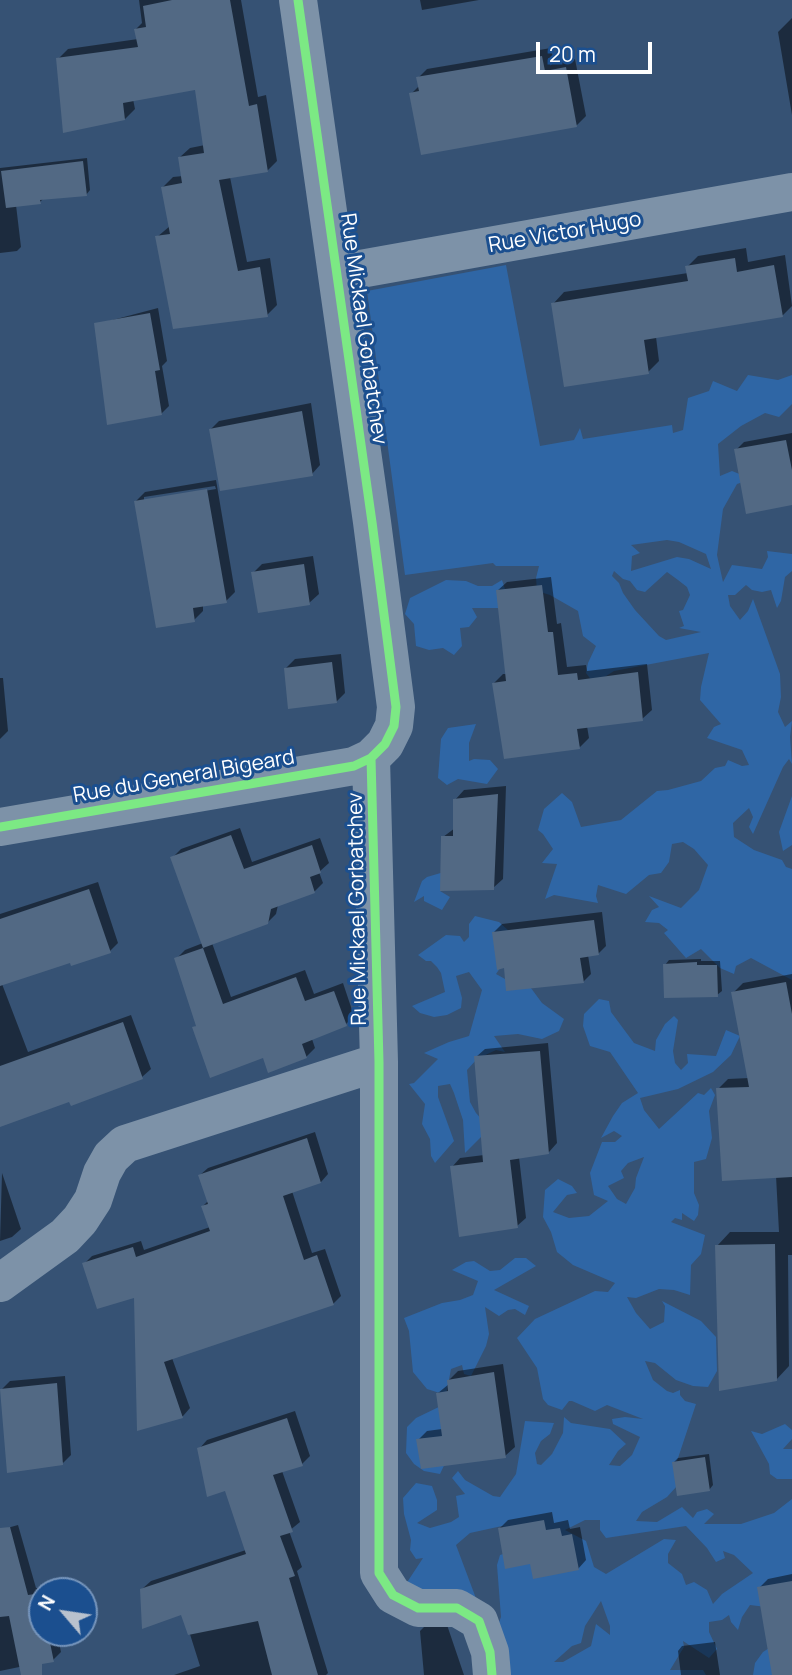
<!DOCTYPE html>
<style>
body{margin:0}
#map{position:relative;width:792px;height:1675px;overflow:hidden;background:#365274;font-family:Manrope,sans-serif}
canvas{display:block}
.north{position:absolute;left:28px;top:1577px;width:70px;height:70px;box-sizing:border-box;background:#1b4f8f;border:2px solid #7695bc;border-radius:50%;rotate:299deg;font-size:19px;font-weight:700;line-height:28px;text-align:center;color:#fff}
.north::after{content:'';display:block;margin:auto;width:24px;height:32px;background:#b9c2ce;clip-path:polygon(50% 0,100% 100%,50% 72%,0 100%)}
.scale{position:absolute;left:536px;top:42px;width:116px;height:32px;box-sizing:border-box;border:4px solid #fff;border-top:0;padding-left:9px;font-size:21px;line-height:24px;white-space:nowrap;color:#fff;-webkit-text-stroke:5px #1b4f8f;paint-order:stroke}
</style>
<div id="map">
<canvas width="792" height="1675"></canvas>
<div class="north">N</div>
<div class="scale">20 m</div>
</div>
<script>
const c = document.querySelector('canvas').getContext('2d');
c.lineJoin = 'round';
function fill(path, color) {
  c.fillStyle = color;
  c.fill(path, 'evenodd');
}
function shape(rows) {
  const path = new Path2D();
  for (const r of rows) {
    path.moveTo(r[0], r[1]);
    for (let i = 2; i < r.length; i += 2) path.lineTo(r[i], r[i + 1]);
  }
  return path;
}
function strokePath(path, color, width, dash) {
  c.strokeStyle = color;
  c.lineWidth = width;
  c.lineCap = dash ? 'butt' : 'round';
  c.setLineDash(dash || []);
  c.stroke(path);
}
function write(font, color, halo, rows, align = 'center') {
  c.font = font + ' Manrope,sans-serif';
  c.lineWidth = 6;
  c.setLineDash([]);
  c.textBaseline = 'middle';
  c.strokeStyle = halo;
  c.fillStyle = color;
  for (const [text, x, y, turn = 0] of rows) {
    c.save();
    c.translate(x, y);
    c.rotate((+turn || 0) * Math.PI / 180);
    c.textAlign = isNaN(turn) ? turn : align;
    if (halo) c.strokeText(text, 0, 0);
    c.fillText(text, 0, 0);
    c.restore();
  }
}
fill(shape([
 [506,265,540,446,574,440,580,428,583,439,672,425,673,433,683,430,688,398,709,391,713,381,737,391,748,375,778,380,792,375,792,404,779,417,765,413,741,426,718,444,720,476,732,471,742,475,746,481,737,484,723,509,717,555,723,582,732,565,762,569,768,557,767,551,792,554,792,571,785,577,781,601,777,608,771,590,762,592,752,590,746,585,735,595,728,595,730,606,740,620,748,611,753,599,780,674,781,697,778,712,785,727,792,721,790,737,792,764,789,759,783,767,753,834,749,827,753,817,749,808,733,823,734,837,754,850,782,860,786,867,792,869,792,980,751,958,736,966,734,974,720,968,701,949,686,958,664,933,668,930,659,923,645,922,652,910,659,907,649,896,681,908,699,890,708,865,694,849,683,842,672,844,669,862,661,873,649,875,626,894,598,885,596,896,598,903,554,895,545,899,557,864,542,863,553,849,543,834,538,830,544,809,562,793,572,802,581,827,621,820,657,791,668,790,701,781,715,768,725,766,728,760,742,766,749,765,742,750,707,738,714,727,721,724,700,700,701,687,709,653,614,671,600,680,592,681,586,673,588,663,596,646,583,636,578,611,550,595,537,591,536,578,539,566,496,566,493,563,405,575,367,291],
 [667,540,679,542,706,554,711,569,689,559,677,557,631,571,632,556,640,553,631,545],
 [614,571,623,579,630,581,637,590,645,592,667,572,678,580,687,587,690,595,683,610,679,611,684,626,679,628,701,632,666,640,659,636,635,610,623,593,619,583,612,576],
 [446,580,466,581,478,586,492,586,502,580,508,598,501,608,472,608,477,617,469,627,460,628,462,646,454,655,443,648,429,650,416,646,414,624,405,614,410,598],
 [476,724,469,743,469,761,474,759,490,760,498,769,487,784,458,779,447,785,438,778,441,739,448,728],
 [792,796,792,845,783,851,779,832],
 [444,872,440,891,450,897,442,910,424,901,424,896,414,902,422,881,427,877],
 [475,916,499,922,519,940,496,974,505,979,528,984,542,1003,564,1019,559,1031,542,1039,518,1034,494,1036,505,1052,496,1050,477,1059,467,1070,470,1102,476,1113,487,1125,482,1136,465,1153,463,1120,454,1093,450,1084,438,1086,438,1097,454,1141,435,1163,431,1156,430,1139,422,1124,425,1104,409,1084,414,1083,438,1059,424,1053,449,1042,469,1036,482,990,469,972,456,976,462,998,461,1008,447,1015,434,1017,420,1013,412,1006,445,992,441,973,437,967,431,961,426,961,418,955,446,935,460,936,464,942,469,937,469,924],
 [599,999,609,1001,611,1012,634,1043,655,1051,656,1040,665,1024,674,1016,678,1020,673,1051,675,1063,681,1070,688,1063,687,1054,716,1056,726,1030,740,1036,731,1055,713,1072,678,1089,640,1098,644,1110,659,1129,698,1093,704,1095,711,1088,715,1095,709,1111,712,1138,706,1159,694,1162,694,1193,699,1205,698,1215,694,1221,682,1213,682,1220,675,1218,671,1222,705,1235,701,1254,691,1265,690,1295,674,1290,659,1289,636,1298,627,1297,636,1313,650,1329,664,1322,665,1306,662,1301,701,1321,716,1337,717,1371,708,1387,693,1386,676,1380,655,1363,645,1361,653,1380,667,1391,673,1393,680,1390,680,1395,685,1401,696,1404,676,1464,677,1486,667,1497,642,1512,636,1521,657,1522,682,1507,693,1518,697,1512,707,1509,714,1514,704,1524,741,1524,774,1513,792,1499,792,1675,753,1675,755,1663,763,1652,774,1645,766,1607,750,1605,742,1617,738,1630,731,1622,729,1615,722,1620,709,1622,709,1632,717,1649,709,1658,683,1641,684,1647,670,1670,703,1670,706,1675,504,1675,496,1630,501,1617,497,1565,500,1555,510,1552,515,1535,502,1526,470,1533,456,1545,477,1601,404,1587,423,1558,416,1559,410,1550,411,1540,404,1514,403,1498,416,1483,432,1486,437,1500,437,1510,417,1523,430,1528,451,1522,459,1517,456,1496,465,1494,452,1478,458,1471,465,1480,493,1496,500,1497,516,1474,525,1421,554,1423,550,1434,541,1441,535,1453,537,1464,541,1465,552,1454,563,1433,564,1417,571,1423,610,1429,626,1444,618,1451,609,1465,620,1466,632,1455,640,1437,613,1424,612,1419,625,1417,643,1419,607,1405,595,1411,572,1401,569,1401,562,1410,548,1405,543,1399,537,1368,517,1338,535,1319,595,1291,608,1292,615,1283,573,1265,557,1252,551,1232,543,1217,545,1190,558,1179,572,1186,577,1193,567,1195,553,1212,569,1218,589,1216,608,1201,594,1195,590,1173,602,1142,615,1142,622,1136,614,1131,601,1138,613,1116,622,1103,638,1093,610,1052,590,1046,583,1026,584,1014],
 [644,1157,636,1178,635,1188,626,1204,617,1199,608,1186,624,1178,621,1171,628,1163],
 [585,1520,600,1520,600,1530,606,1538,686,1526,707,1548,716,1562,725,1558,723,1551,734,1555,753,1573,722,1594,713,1604,707,1590,694,1582,686,1585,682,1574,668,1563,668,1554,676,1540,664,1539,606,1574,594,1567,586,1541,565,1530],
 [601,1601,610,1626,610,1635,596,1624,591,1646,563,1662,554,1662,572,1646,581,1643,585,1626],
 [515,1258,526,1258,536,1266,494,1290,529,1306,525,1315,515,1309,508,1310,499,1316,485,1307,489,1334,486,1346,471,1376,464,1374,462,1365,451,1369,446,1395,427,1389,413,1372,409,1331,404,1318,442,1303,460,1300,473,1295,478,1281,452,1270,466,1262,474,1261,490,1271,500,1270],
 [445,1404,458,1436,440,1474,424,1471,414,1464,406,1453,407,1427,416,1418],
 [785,1424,792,1430,792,1439,783,1449,792,1449,792,1479,777,1479,770,1474,769,1464,751,1431,762,1434]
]), '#2f66a5');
fill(shape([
 [139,0,241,0,258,97,266,95,277,161,267,171,230,177,247,262,270,258,277,305,267,315,157,237,170,226,163,187,173,177,183,176,180,157,190,148,205,145,196,88,133,99,135,109,125,119,58,59,68,49,138,39,136,29,142,23],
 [420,0,479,0,422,10],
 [792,18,792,115,778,32],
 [551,48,554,63,575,59,586,116,577,125,411,94,420,85,418,78,427,69],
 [87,158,90,190,86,195,44,198,40,202,16,205,21,247,17,251,0,253,0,168],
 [746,248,748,262,785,255,792,306,783,315,656,337,659,361,648,372,553,304,564,292,688,273,687,267,698,256],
 [158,308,167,361,162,366,169,406,161,414,105,322],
 [311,403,320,465,312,474,211,429,219,421],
 [792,433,792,504,736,450,744,442],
 [216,480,235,592,226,601,203,605,203,611,194,620,136,501,145,492],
 [215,486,216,489,144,501,144,497],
 [313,556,319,594,309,603,253,573,262,564],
 [551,577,557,624,561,623,567,667,586,665,587,671,647,664,652,710,642,719,587,726,589,738,580,747,494,683,503,674,507,674,497,591,507,582],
 [341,654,345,693,336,702,286,668,295,659],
 [0,678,3,678,8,731,0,739],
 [506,786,503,879,493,888,443,837,455,828,455,800,464,790],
 [240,828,252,862,320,838,329,863,319,872,323,883,315,891,278,905,276,914,267,923,212,943,231,997,305,970,314,994,343,983,354,1016,346,1024,312,1039,315,1048,306,1057,264,1056,194,1028,197,1025,176,959,185,950,203,943,172,858,181,849],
 [98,882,118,943,110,951,72,961,2,984,28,1052,131,1015,151,1069,142,1077,71,1100,0,1102,0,914],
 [602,912,606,946,598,954,588,955,591,974,583,982,505,966,494,932,502,924],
 [701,959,701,961,720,961,722,991,717,995,665,965,669,960],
 [792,974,792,1255,788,1255,789,1366,776,1380,717,1246,730,1232,779,1232,776,1176,718,1089,728,1079,749,1078,733,993,743,983],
 [548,1043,557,1143,549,1152,519,1157,526,1218,517,1226,452,1167,460,1158,484,1155,476,1057,485,1049],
 [315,1132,328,1174,321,1182,292,1191,312,1253,325,1249,341,1296,333,1304,172,1358,190,1408,183,1416,139,1428,136,1295,84,1264,92,1256,141,1241,144,1250,210,1227,203,1206,208,1201,200,1175,208,1168],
 [2,1173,21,1229,12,1237,0,1241],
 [503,1364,515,1447,505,1456,418,1440,427,1431,442,1429,438,1393,449,1384,449,1380,458,1371],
 [65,1376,71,1455,63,1463,1,1390,10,1381],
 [295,1411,310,1456,302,1464,282,1471,300,1522,289,1531,302,1567,297,1571,328,1673,326,1675,174,1675,200,1666,183,1612,142,1589,151,1581,246,1550,227,1489,199,1449,207,1440],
 [709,1454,713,1485,709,1490,673,1463,678,1458],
 [552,1512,554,1523,568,1520,570,1529,580,1527,586,1560,578,1569,532,1562,500,1528,508,1520],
 [18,1525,36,1588,47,1587,48,1591,42,1591,42,1633,57,1633,61,1652,53,1660,0,1671,0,1530],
 [792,1574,792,1638,759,1588,768,1579],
 [429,1622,446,1622,464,1675,424,1675,420,1631],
 [715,1642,720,1675,681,1675,678,1651,682,1646]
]), '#0007');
fill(shape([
 [172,0,230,0,249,106,257,104,268,172,219,180,238,271,260,267,268,317,173,329,155,236,170,234,161,187,182,183,178,157,204,153,195,90,123,103,125,120,63,133,56,58,138,47,134,29,146,27,143,6],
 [542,56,545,71,566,67,577,127,421,155,409,93,419,91,416,77],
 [83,161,87,196,40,200,41,204,6,208,1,171],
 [735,258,737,272,774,265,783,317,644,340,649,374,564,387,551,303,688,281,685,266],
 [150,313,160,370,155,371,162,415,107,425,94,323],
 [302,411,313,476,220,491,209,429],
 [786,440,792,470,792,505,746,514,734,449],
 [207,489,227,603,193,608,195,622,156,628,134,501],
 [304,564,310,605,258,613,251,572],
 [542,585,548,632,553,632,558,675,577,673,578,680,638,672,643,721,577,729,580,749,504,759,492,683,506,681,496,590],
 [332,662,337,703,288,709,284,668],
 [498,794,494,890,440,891,441,836,453,836,453,799],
 [231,835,244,869,312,845,321,873,310,877,315,893,271,909,268,924,203,948,223,1004,296,977,305,1001,334,991,347,1026,302,1044,307,1058,268,1073,263,1058,210,1078,192,1027,196,1026,174,958,203,948,170,857],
 [89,889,111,953,71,966,70,963,0,986,0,919],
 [594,920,599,955,580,958,584,983,506,991,504,968,497,970,492,932],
 [697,962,697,965,717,965,718,997,664,998,663,964],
 [786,982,792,1014,792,1177,722,1181,716,1088,749,1087,731,992],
 [123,1022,143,1079,71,1106,69,1102,0,1127,0,1066],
 [540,1051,549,1154,510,1160,518,1228,459,1237,450,1166,483,1162,474,1056],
 [307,1138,321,1183,283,1196,304,1260,317,1255,334,1305,164,1362,183,1418,137,1431,134,1298,97,1309,82,1263,133,1247,136,1257,210,1231,201,1206,208,1204,198,1175],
 [775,1244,777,1381,719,1391,715,1245],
 [494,1372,506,1458,421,1469,416,1439,442,1436,436,1393,448,1391,447,1380],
 [57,1383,63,1465,7,1473,0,1389],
 [287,1418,303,1466,273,1475,293,1532,280,1536,295,1576,289,1578,318,1675,272,1675,258,1621,188,1635,181,1615,142,1629,140,1589,246,1554,225,1491,207,1497,197,1448],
 [705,1457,710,1491,677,1496,672,1462],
 [544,1520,546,1530,560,1528,562,1536,572,1534,579,1570,533,1579,530,1564,505,1569,498,1528],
 [10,1527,28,1595,42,1593,42,1633,48,1633,54,1662,42,1664,42,1675,21,1675,9,1616,0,1617,0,1528],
 [792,1581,792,1675,772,1675,757,1587]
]), '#526984');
strokePath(shape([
 [338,273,792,192],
 [371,758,379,1062,379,1573,393,1595,418,1608,457,1608,479,1621,490,1652,492,1675],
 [0,827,354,766,371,758,385,744,394,726,396,707,372,522,298,0],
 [0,1283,65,1236,80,1220,93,1200,102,1173,111,1157,125,1144,379,1062]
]), '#7d92a8', 38);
strokePath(shape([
 [371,758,379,1062,379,1573,393,1595,418,1608,457,1608,479,1621,490,1652,492,1675],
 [0,827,354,766,371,758,385,744,394,726,396,707,372,522,298,0]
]), '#7ce984', 9);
write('21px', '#fff', '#1b4f8f', [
 ["Rue Victor Hugo",565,233,-10],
 ["Rue Mickael Gorbatchev",363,329,82],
 ["Rue du General Bigeard",184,777,-10],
 ["Rue Mickael Gorbatchev",358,909,-91]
]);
</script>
